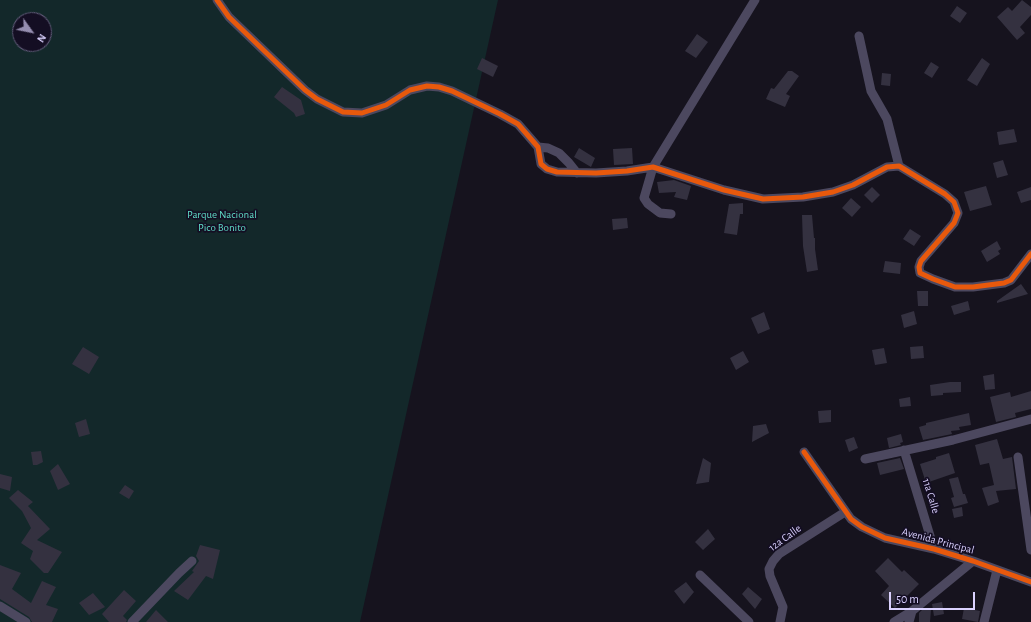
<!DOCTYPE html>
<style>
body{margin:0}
#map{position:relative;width:1031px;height:622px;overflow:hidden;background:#16131e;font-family:"Alegreya Sans",sans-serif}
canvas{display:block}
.north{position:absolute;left:12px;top:12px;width:40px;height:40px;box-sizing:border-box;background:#140e23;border:1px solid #635c7b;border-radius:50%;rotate:123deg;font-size:11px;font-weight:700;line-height:16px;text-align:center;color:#dad1fe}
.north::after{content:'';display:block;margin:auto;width:14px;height:18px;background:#958eb0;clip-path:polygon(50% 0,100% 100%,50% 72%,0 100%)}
.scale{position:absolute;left:889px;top:592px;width:86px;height:18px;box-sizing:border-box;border:2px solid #dad1fe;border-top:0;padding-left:5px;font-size:12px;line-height:14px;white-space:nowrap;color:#dad1fe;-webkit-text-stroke:3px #140e23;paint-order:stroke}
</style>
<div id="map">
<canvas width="1031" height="622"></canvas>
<div class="north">N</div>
<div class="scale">50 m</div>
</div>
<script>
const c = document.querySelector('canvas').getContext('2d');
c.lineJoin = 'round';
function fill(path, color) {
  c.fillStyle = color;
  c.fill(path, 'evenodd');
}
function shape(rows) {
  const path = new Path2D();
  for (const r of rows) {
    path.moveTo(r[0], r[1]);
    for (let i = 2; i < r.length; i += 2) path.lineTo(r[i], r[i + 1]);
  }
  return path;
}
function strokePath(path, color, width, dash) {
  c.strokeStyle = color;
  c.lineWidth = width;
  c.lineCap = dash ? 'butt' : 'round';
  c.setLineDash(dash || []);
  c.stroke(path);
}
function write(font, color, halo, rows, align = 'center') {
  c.font = font + ' "Alegreya Sans",sans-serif';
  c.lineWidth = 3.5;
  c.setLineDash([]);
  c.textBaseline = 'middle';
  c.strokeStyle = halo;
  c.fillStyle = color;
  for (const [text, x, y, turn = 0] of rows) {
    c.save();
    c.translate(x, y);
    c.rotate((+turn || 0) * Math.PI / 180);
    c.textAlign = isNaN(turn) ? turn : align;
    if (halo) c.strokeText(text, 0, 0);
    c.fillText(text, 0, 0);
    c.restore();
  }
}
fill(shape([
 [0,0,498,0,360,622,0,622],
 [20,20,44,20,44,44,20,44]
]), '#13282a');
fill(shape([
 [1022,0,1031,7,1031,15,1020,27,1025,33,1017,40,997,17,1008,7,1012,11],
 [957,6,967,13,960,23,950,16],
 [697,34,708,42,696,58,685,51],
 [482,58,498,66,493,77,477,69],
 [982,58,990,64,977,86,967,80],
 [931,62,939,67,932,78,924,73],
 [788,71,792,71,799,76,786,94,790,96,785,107,766,99,771,88,774,89],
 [882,73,891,74,890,86,881,85],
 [282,87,301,100,305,114,296,117,294,113,274,97],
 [1014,129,1017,142,999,145,997,132],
 [579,148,595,158,591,167,574,157],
 [632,148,633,164,614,165,613,149],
 [1003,160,1008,175,997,178,993,163],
 [674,180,691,186,687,200,674,197,676,192,659,193,657,182],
 [986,186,992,205,970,211,964,192],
 [872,187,880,195,872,203,864,195],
 [1031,187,1031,200,1021,203,1017,192],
 [851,198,861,207,852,217,842,208],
 [743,203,743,214,740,214,737,235,724,233,729,204],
 [802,215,812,215,814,238,815,238,815,249,818,270,807,272,803,246],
 [627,218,628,228,613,230,612,219],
 [910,229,921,236,914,246,903,239],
 [997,241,1001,249,998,251,1000,254,987,262,981,251],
 [885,261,901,263,900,274,883,272],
 [1021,284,1028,294,997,303,997,301],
 [917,291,928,291,928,306,918,306],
 [968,301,970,310,954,315,951,306],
 [914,311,917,324,904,328,901,315],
 [764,312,770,329,758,334,751,318],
 [923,346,924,358,911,359,910,347],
 [83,347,99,357,89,374,72,364],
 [884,348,887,363,875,365,872,350],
 [743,351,749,362,736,370,730,358],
 [994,374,995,389,985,390,983,376],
 [950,382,961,382,961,392,943,393,943,395,931,396,930,385],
 [1031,391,1031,409,1015,413,1016,417,996,422,990,397,1010,392,1011,397],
 [910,397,911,406,900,407,899,399],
 [831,410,831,422,819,423,818,411],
 [969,413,971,425,959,427,960,430,951,431,952,434,923,440,919,427,926,425,926,423],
 [86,419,90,434,79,437,75,423],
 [766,424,769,433,752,442,753,426],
 [901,434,903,442,900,443,901,445,889,448,887,438],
 [854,437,858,448,849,452,845,440],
 [997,439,1003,459,1012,457,1016,489,996,491,999,502,988,506,982,488,994,485,989,463,980,465,975,445],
 [41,451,43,462,37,465,33,465,31,452],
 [949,453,955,473,926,483,920,464,936,459,936,457],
 [703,458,711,463,709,482,696,484],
 [900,458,904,469,880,475,877,463],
 [58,464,70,484,58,490,50,471],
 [0,474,12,477,10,491,0,488],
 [958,477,963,494,965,494,968,503,954,507,951,498,954,497,949,479],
 [125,485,134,491,129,499,119,493],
 [18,490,33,502,28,506,50,529,37,540,62,552,48,573,44,573,30,559,33,551,21,543,31,528,22,511,9,498],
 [962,507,963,516,954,518,952,509],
 [708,529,715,539,703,550,695,542],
 [200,545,220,550,213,579,206,576,188,600,174,591,194,572,192,571,199,561,196,556],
 [888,558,902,572,904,570,919,584,895,608,881,595,889,586,875,571],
 [0,565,21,573,12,589,31,603,42,581,56,587,46,605,58,609,52,622,32,622,29,617,0,599],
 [686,582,694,592,684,604,674,591],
 [748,587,762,599,755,609,742,594],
 [124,590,136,601,123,616,127,620,126,622,109,622,102,614],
 [93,593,105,607,89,615,79,603],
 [942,602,944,614,934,616,932,604],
 [964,608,980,611,978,622,962,619],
 [923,609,931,609,930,622,919,622,919,613],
 [156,610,168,622,146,622]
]), '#343140');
strokePath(shape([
 [217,0,229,17,305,90,317,99,343,112,362,113,386,105,410,90,427,86,439,87,452,91,500,114,518,124,538,147,541,164,547,169,557,172,596,173,627,171,653,167,724,190,763,199,803,197,833,192,853,185,887,167,899,166,945,194,954,202,958,213,954,223,921,261,919,267,920,273,933,279,955,287,973,287,1004,283,1011,280,1031,254],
 [859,36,871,91,887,119,899,166],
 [538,147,548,148,559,153,569,163,577,173],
 [671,214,660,213,648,204,644,198,653,167,755,0],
 [904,450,934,549],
 [804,452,851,519,862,527,885,538,934,549,973,561,1031,582],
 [1018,457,1031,550],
 [865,459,953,440,1031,419],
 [700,575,749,622],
 [0,606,26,622],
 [132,622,179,573,192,561],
 [780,622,783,607,770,576,769,569,773,561,779,554,845,512],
 [894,622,912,611],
 [909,622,912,611,973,561],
 [984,622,997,570]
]), '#4c485f', 9);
strokePath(shape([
 [217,0,229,17,305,90,317,99,343,112,362,113,386,105,410,90,427,86,439,87,452,91,500,114,518,124,538,147,541,164,547,169,557,172,596,173,627,171,653,167,724,190,763,199,803,197,833,192,853,185,887,167,899,166,945,194,954,202,958,213,954,223,921,261,919,267,920,273,933,279,955,287,973,287,1004,283,1011,280,1031,254],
 [804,452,851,519,862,527,885,538,934,549,973,561,1031,582]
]), '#e8590c', 5);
write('11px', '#5fdcc8', '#140e23', [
 ["Parque Nacional",222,215],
 ["Pico Bonito",222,228]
]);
write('11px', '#dad1fe', '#140e23', [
 ["11a Calle",931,496,73],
 ["12a Calle",785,538,-36],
 ["Avenida Principal",938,541,15]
]);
</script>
